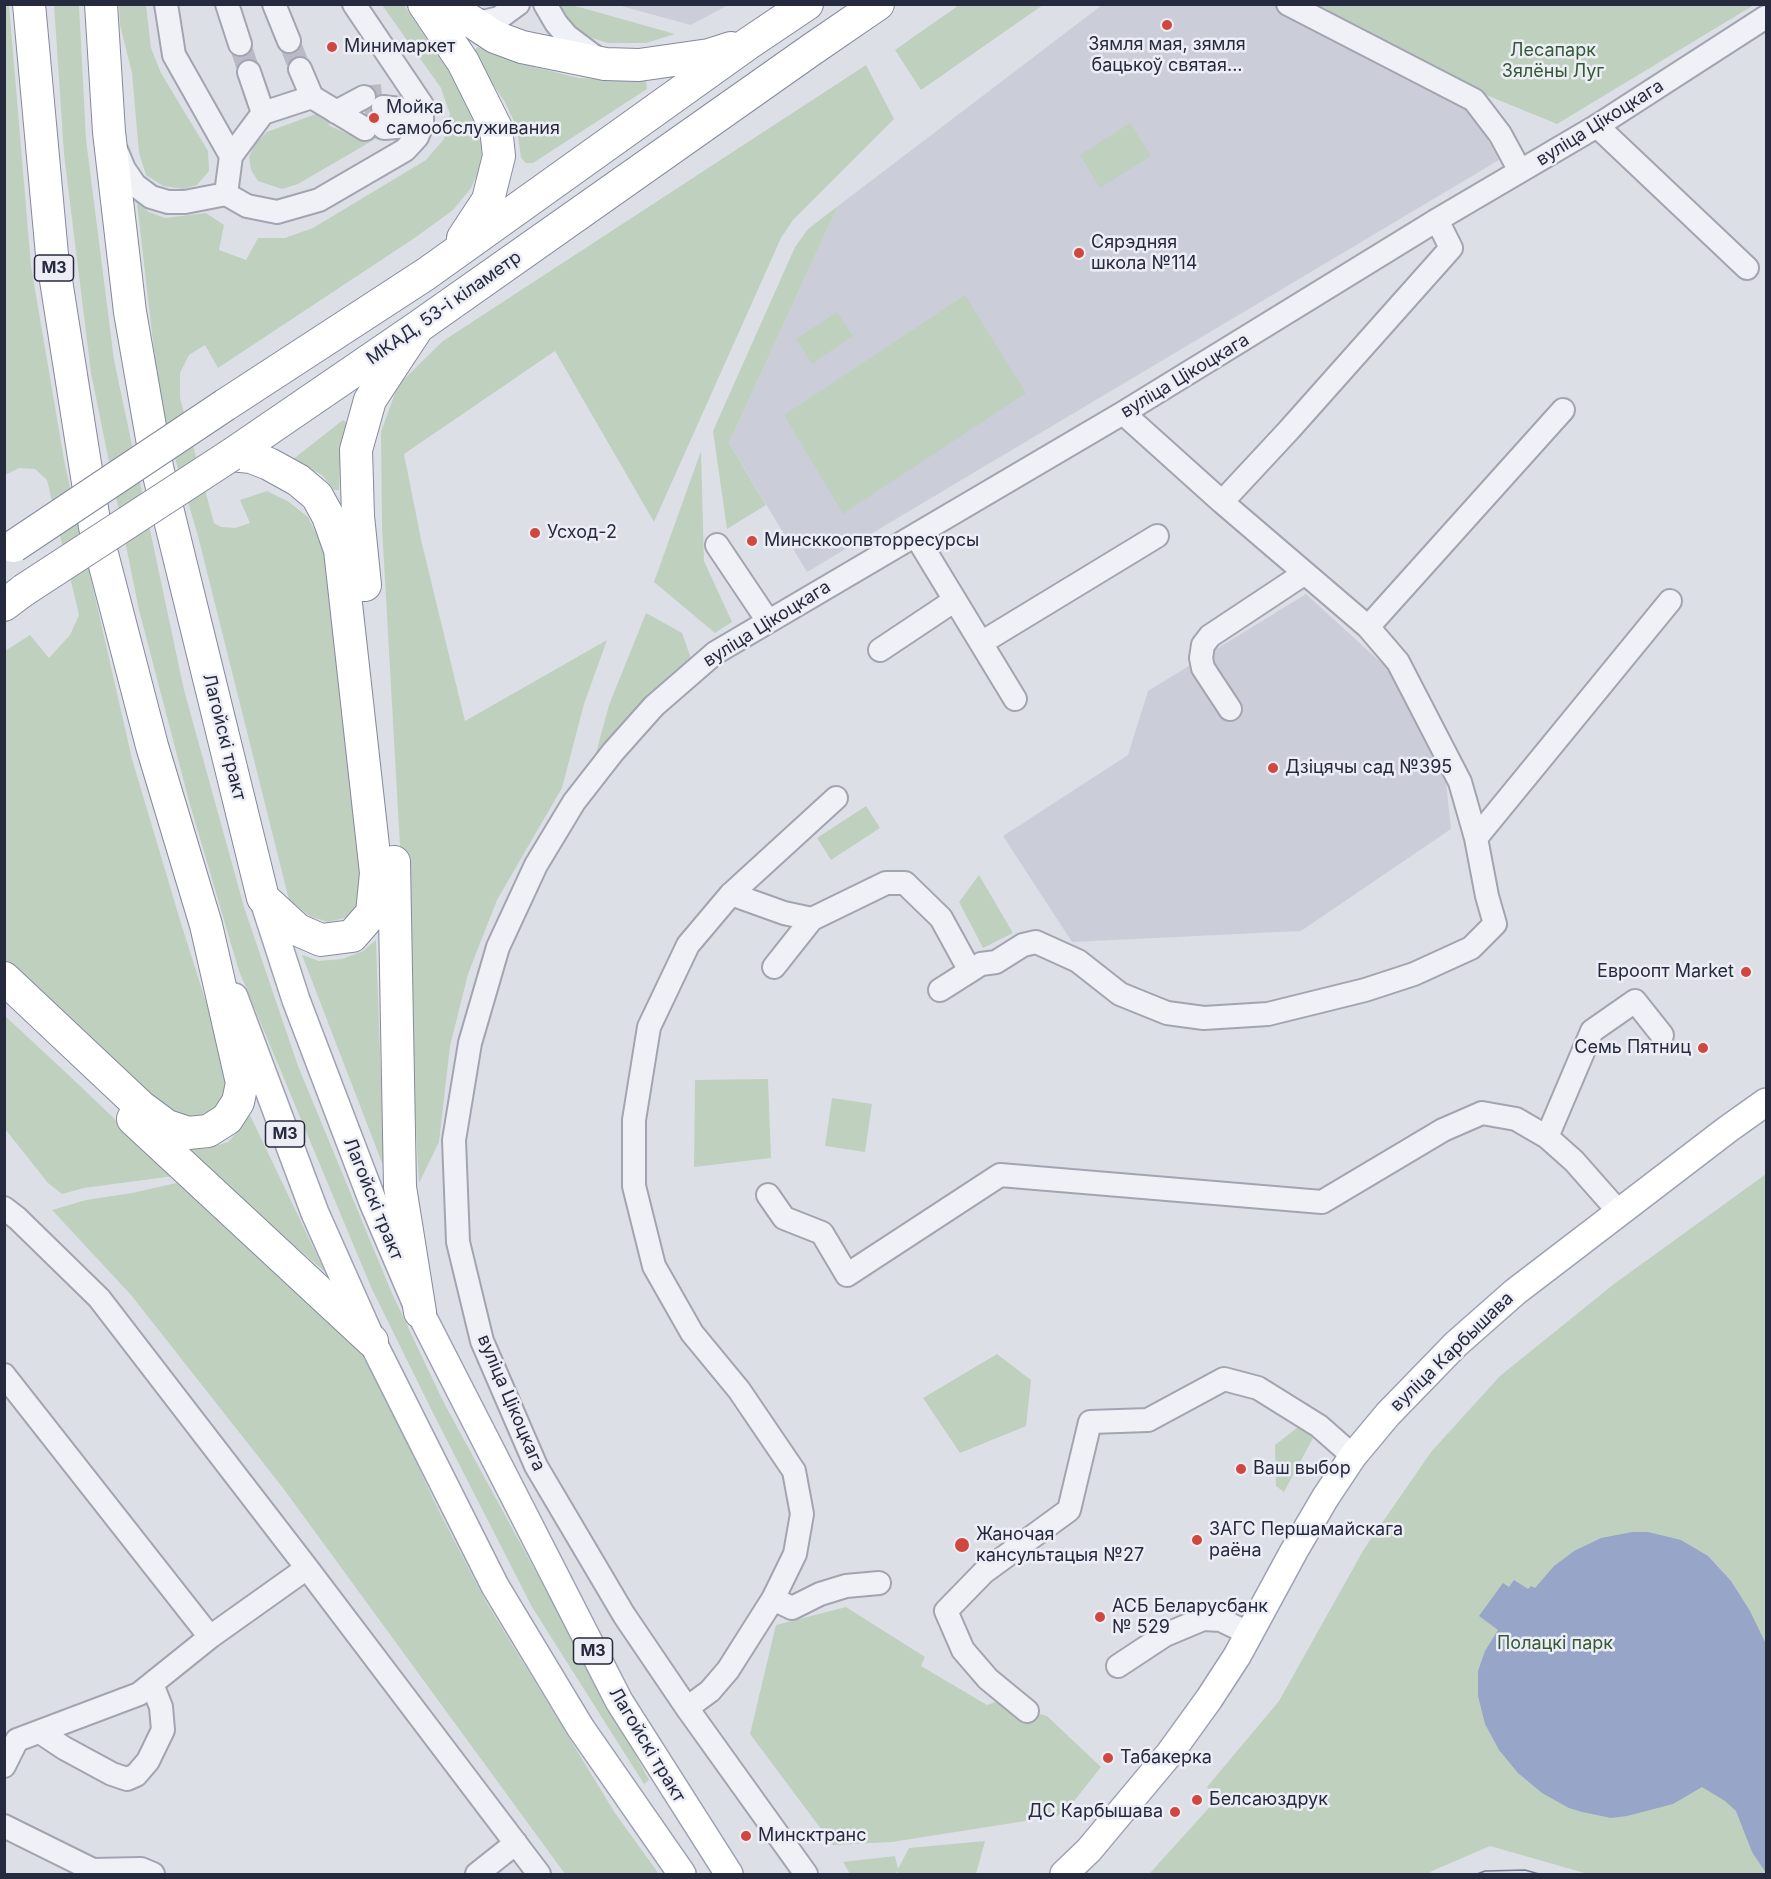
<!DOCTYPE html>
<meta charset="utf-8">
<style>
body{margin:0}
#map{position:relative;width:1771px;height:1879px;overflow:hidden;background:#dddfe7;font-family:Inter,sans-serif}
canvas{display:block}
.frame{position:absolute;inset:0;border:6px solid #262a3e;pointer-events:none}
</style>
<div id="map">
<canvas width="1771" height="1879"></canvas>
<div class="frame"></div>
</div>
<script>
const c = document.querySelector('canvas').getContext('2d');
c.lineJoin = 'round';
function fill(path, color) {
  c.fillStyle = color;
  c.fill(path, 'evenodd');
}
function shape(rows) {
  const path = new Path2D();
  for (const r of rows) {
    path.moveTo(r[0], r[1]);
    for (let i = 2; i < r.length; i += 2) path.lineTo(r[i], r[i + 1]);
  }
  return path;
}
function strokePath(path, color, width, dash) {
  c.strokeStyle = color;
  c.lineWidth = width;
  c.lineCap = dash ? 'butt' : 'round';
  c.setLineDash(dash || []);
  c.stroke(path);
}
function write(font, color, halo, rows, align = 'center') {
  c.font = font + ' Inter,sans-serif';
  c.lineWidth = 5;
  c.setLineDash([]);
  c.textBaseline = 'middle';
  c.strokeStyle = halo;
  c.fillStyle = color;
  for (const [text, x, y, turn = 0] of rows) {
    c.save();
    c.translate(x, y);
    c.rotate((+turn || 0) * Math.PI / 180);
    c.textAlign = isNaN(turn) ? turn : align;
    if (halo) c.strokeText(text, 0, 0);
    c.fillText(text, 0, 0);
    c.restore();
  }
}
fill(shape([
 [617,5,728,5,691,25],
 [1102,5,1317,5,1479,92,1509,128,1488,140,1499,160,807,572,729,443,838,206],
 [1306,594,1387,668,1446,782,1451,829,1301,931,1072,942,1003,836,1128,755,1148,691]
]), '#cbced9');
fill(shape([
 [4,5,9,5,31,266,65,465,132,759,180,920,230,1078,225,1098,214,1109,198,1117,185,1119,151,1100,5,964,5,651,30,635,49,658,70,635,79,615,47,480,35,469,19,468,5,475],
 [54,5,79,5,86,139,114,360,184,690,244,907,298,1066,391,1291,443,1401,649,1780,644,1784,532,1607,432,1411,371,1287,239,971,189,801,139,610,91,373,64,154],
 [119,5,146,5,151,48,161,73,208,151,209,171,197,185,183,189,163,186,146,175,139,153,132,73,120,25],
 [382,5,404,5,465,95,481,139,482,164,471,188,453,210,416,237,218,368,205,345,189,355,180,373,180,398,214,523,221,527,235,528,250,523,240,500,267,491,289,502,308,517,323,547,337,611,367,876,361,905,348,917,329,922,311,917,289,900,198,536,161,411,137,203,149,212,165,218,206,213,224,225,219,250,246,260,258,238,285,238,313,228,426,160,444,139,450,114,441,88],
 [553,5,572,5,675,34,646,43,608,43,582,35,565,26],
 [959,5,1043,5,921,90,895,50],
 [1318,5,1754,5,1557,124,1479,92],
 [477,47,530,66,579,78,622,80,646,79,647,89,533,163,526,163,521,158,517,128,505,102,472,54],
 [866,65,894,119,793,220,781,238,654,522,555,351,404,454,422,544,465,721,607,640,584,704,562,788,497,900,468,974,450,1046,439,1142,419,1183,382,527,381,432,398,385,443,341],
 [321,112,330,126,355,137,384,134,298,184,282,189,258,181,251,170,249,157,255,144,267,132],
 [1130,123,1151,156,1100,188,1080,155],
 [838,206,729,443,766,505,727,529,713,431,795,247,808,229],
 [965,295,1026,393,843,514,784,415],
 [837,312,853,336,812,364,796,339],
 [343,420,350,425,340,458,339,490,334,490,322,475,292,460],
 [701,451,704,561,732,622,715,633,654,582],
 [646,613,682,633,693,664,593,764,609,705],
 [866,806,880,828,831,860,817,838],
 [979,875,1013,933,983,948,959,902],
 [376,940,384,1168,302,955,319,961,342,959,363,951],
 [4,1015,76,1082,174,1176,84,1188,62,1194,48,1183,5,1129],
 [768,1079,771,1158,694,1167,695,1080],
 [832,1098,872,1104,865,1152,825,1146],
 [249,1113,325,1272,181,1148,206,1149,228,1142,241,1128],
 [1766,1174,1766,1874,1588,1874,1490,1846,1432,1871,1428,1874,1149,1874,1217,1799,1207,1787,1279,1701,1364,1549,1431,1452,1500,1376,1614,1284],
 [181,1182,333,1318,362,1355,381,1388,438,1509,486,1602,615,1813,659,1874,565,1874,283,1488,131,1295,52,1210,86,1200,132,1193],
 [997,1354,1031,1380,1026,1426,960,1453,923,1398],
 [1298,1427,1313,1438,1284,1492,1276,1486,1275,1445],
 [846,1607,925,1657,921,1666,987,1705,995,1702,1047,1716,1101,1767,1071,1805,1057,1816,892,1842,833,1845,750,1734,776,1625],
 [985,1841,976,1874,898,1874,897,1871,896,1874,850,1874,843,1862,895,1856,898,1869,909,1848]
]), '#bfd1be');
fill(shape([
 [1632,1532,1648,1532,1681,1540,1708,1556,1731,1581,1750,1611,1766,1644,1766,1873,1752,1852,1736,1811,1725,1801,1702,1787,1673,1804,1627,1816,1611,1818,1582,1812,1569,1808,1542,1793,1518,1773,1499,1750,1485,1724,1478,1696,1478,1671,1485,1651,1498,1630,1479,1616,1503,1583,1509,1587,1514,1580,1528,1589,1531,1586,1535,1588,1554,1566,1574,1551,1601,1538]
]), '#97a5c9');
strokePath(shape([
 [289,41,300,69],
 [240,44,249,72],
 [364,97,382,95],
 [365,115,383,114]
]), '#b8bbc5', 22, [22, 11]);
const minor = shape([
 [166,4,174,55,231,156,226,194],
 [227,4,240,44],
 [274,4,289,41],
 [545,4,556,23,567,36,599,60],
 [1288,4,1474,100,1500,134,1520,171],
 [470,22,487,21,499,18,518,4],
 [249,72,263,113],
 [312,97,365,129],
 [383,107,400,109,422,125],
 [336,112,364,97],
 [1597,126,1747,268],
 [384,128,422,125],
 [117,152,124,169,135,185,151,197,168,202,185,202,226,194,247,206,277,212,319,200,405,150,417,137,422,125,422,105,354,4],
 [231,156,263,113,312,97,300,69],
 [1222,502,1289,430,1451,248,1437,220],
 [916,536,1015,699],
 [717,545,768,621],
 [1368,627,1563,410],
 [981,643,1157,536],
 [880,650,955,600],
 [1230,709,1203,668,1201,658,1203,645,1210,636,1305,573],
 [1476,838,1670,601],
 [731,894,784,913,812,919],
 [774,967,812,919,886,883,905,883,941,918,970,971],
 [940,990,981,964,996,962,1023,945,1036,942,1078,961,1120,994,1167,1013,1204,1018,1268,1014,1365,990,1414,974,1471,948,1495,924,1487,896,1476,838,1460,782,1398,662,1368,627,1222,502,1123,413],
 [1547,1137,1592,1031,1635,1001,1662,1035],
 [768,1195,784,1218,822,1233,847,1275,1000,1175,1322,1202,1443,1130,1482,1113,1516,1119,1547,1137,1574,1161,1619,1212],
 [4,1208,17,1218,99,1298,307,1568,539,1874],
 [4,1375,210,1637],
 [773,1599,792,1608,820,1594,846,1586,879,1583],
 [1118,1666,1165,1635,1203,1619,1221,1620,1250,1634],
 [687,1708,710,1691,728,1670,773,1599,795,1554,802,1514,794,1471,739,1390,692,1333,654,1266,634,1186,634,1120,649,1027,688,945,731,894,836,798],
 [1027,1711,988,1679,963,1650,946,1611,984,1572,1069,1510,1090,1422,1148,1420,1224,1379,1258,1388,1319,1426,1353,1456],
 [40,1732,64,1748,112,1774,127,1779,136,1775,148,1761,163,1730,161,1707,152,1684],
 [4,1766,17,1740,139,1694,210,1637,307,1568],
 [4,1826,93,1870,141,1869,153,1874],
 [477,1874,516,1843],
 [806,1874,687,1708,624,1615,536,1466,482,1341,458,1242,454,1140,470,1043,498,947,536,865,574,802,613,752,654,706,715,653,1123,413,1437,220,1597,126,1766,17]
]);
const major = shape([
 [263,898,296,1000,373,1202,420,1312,619,1701,729,1874],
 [234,997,315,1213,372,1341,495,1586,580,1727,682,1874],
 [1064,1874,1089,1850,1170,1753,1209,1699,1237,1656,1294,1551,1325,1498,1353,1456,1388,1414,1456,1344,1515,1292,1728,1129,1766,1102]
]);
const highway = shape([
 [101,4,109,132,130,312,157,467,263,898,298,930,321,940,352,936,372,913,376,873,340,550,328,516,317,496,298,480,269,464,251,457,231,455],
 [424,4,463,62,496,128,499,156,488,200,463,238],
 [445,4,495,37,522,47,605,64,639,65,709,55,731,48],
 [225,405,426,274,749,43,807,4],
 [231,455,418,327,811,50,878,4],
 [365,585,358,516,356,450,370,400,418,327],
 [4,605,24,590],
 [394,862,400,1187,420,1312],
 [4,978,140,1106,167,1126,188,1133,208,1131,227,1119,238,1102,242,1083,206,925,152,746,95,527,52,255,29,4],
 [133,1119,372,1341]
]);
strokePath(minor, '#a2a5b1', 26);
strokePath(major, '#9ca1b3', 30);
strokePath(highway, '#84899e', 34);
strokePath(minor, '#f0f1f6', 22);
strokePath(major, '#fff', 27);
strokePath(highway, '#fff', 32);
strokePath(shape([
 [1477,1874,1485,1871,1525,1870,1539,1874]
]), '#767b91', 1.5);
const highwayBridge = shape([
 [14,546,225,405],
 [24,590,231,455]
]);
strokePath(highwayBridge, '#84899e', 34, []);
strokePath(highwayBridge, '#fff', 32);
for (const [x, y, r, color] of [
 [1167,25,6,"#d0473f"],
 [332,47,6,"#d0473f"],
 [374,118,6,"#d0473f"],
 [1079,253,6,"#d0473f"],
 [535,533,6,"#d0473f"],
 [752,541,6,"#d0473f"],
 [1273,768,6,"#d0473f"],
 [1746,972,6,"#d0473f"],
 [1703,1048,6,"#d0473f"],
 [1241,1469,6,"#d0473f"],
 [1197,1540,6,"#d0473f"],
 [962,1545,8,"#d0473f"],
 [1100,1617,6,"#d0473f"],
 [1108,1758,6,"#d0473f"],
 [1197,1800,6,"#d0473f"],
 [1175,1812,6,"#d0473f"],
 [746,1836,6,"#d0473f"]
]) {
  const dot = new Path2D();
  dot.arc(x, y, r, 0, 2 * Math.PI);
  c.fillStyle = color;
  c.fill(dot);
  strokePath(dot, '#edeef5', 2);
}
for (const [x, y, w] of [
 [54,268,39],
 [285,1134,39],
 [593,1651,39]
]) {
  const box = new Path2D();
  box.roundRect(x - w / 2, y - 13, w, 26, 4.5);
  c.fillStyle = '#edeef5';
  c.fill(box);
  strokePath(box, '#262a3e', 1.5);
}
write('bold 16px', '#262a3e', null, [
 ["М3",54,268],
 ["М3",285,1134],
 ["М3",593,1651]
]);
write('18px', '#262a3e', '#edeef5', [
 ["Зямля мая, зямля",1167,45,"center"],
 ["бацькоў святая...",1167,66,"center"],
 ["Минимаркет",344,47],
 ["Мойка",386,108],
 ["самообслуживания",386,129],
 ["Сярэдняя",1091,243],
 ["школа №114",1091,264],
 ["Усход-2",547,533],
 ["Минсккоопвторресурсы",764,541],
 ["Дзіцячы сад №395",1285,768],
 ["Евроопт Market",1734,972,"right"],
 ["Семь Пятниц",1691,1048,"right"],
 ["Ваш выбор",1253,1469],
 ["ЗАГС Першамайскага",1209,1530],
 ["раёна",1209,1551],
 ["Жаночая",976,1535],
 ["кансультацыя №27",976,1556],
 ["АСБ Беларусбанк",1112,1607],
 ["№ 529",1112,1628],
 ["Табакерка",1120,1758],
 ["Белсаюздрук",1209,1800],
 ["ДС Карбышава",1163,1812,"right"],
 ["Минсктранс",758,1836]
], 'left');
write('18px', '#335a34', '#edeef5', [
 ["Лесапарк",1553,51],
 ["Зялёны Луг",1553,72],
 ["Полацкі парк",1555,1644]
]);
write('18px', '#262a3e', '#edeef5', [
 ["вуліца Цікоцкага",1600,123,-32],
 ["МКАД, 53-і кіламетр",444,308,-35],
 ["вуліца Цікоцкага",1185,376,-31],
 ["вуліца Цікоцкага",767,624,-32],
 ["Лагойскі тракт",224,737,76],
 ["Лагойскі тракт",373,1199,68],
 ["вуліца Карбышава",1452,1352,-44],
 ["вуліца Цікоцкага",511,1403,67],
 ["Лагойскі тракт",647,1745,59]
]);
</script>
